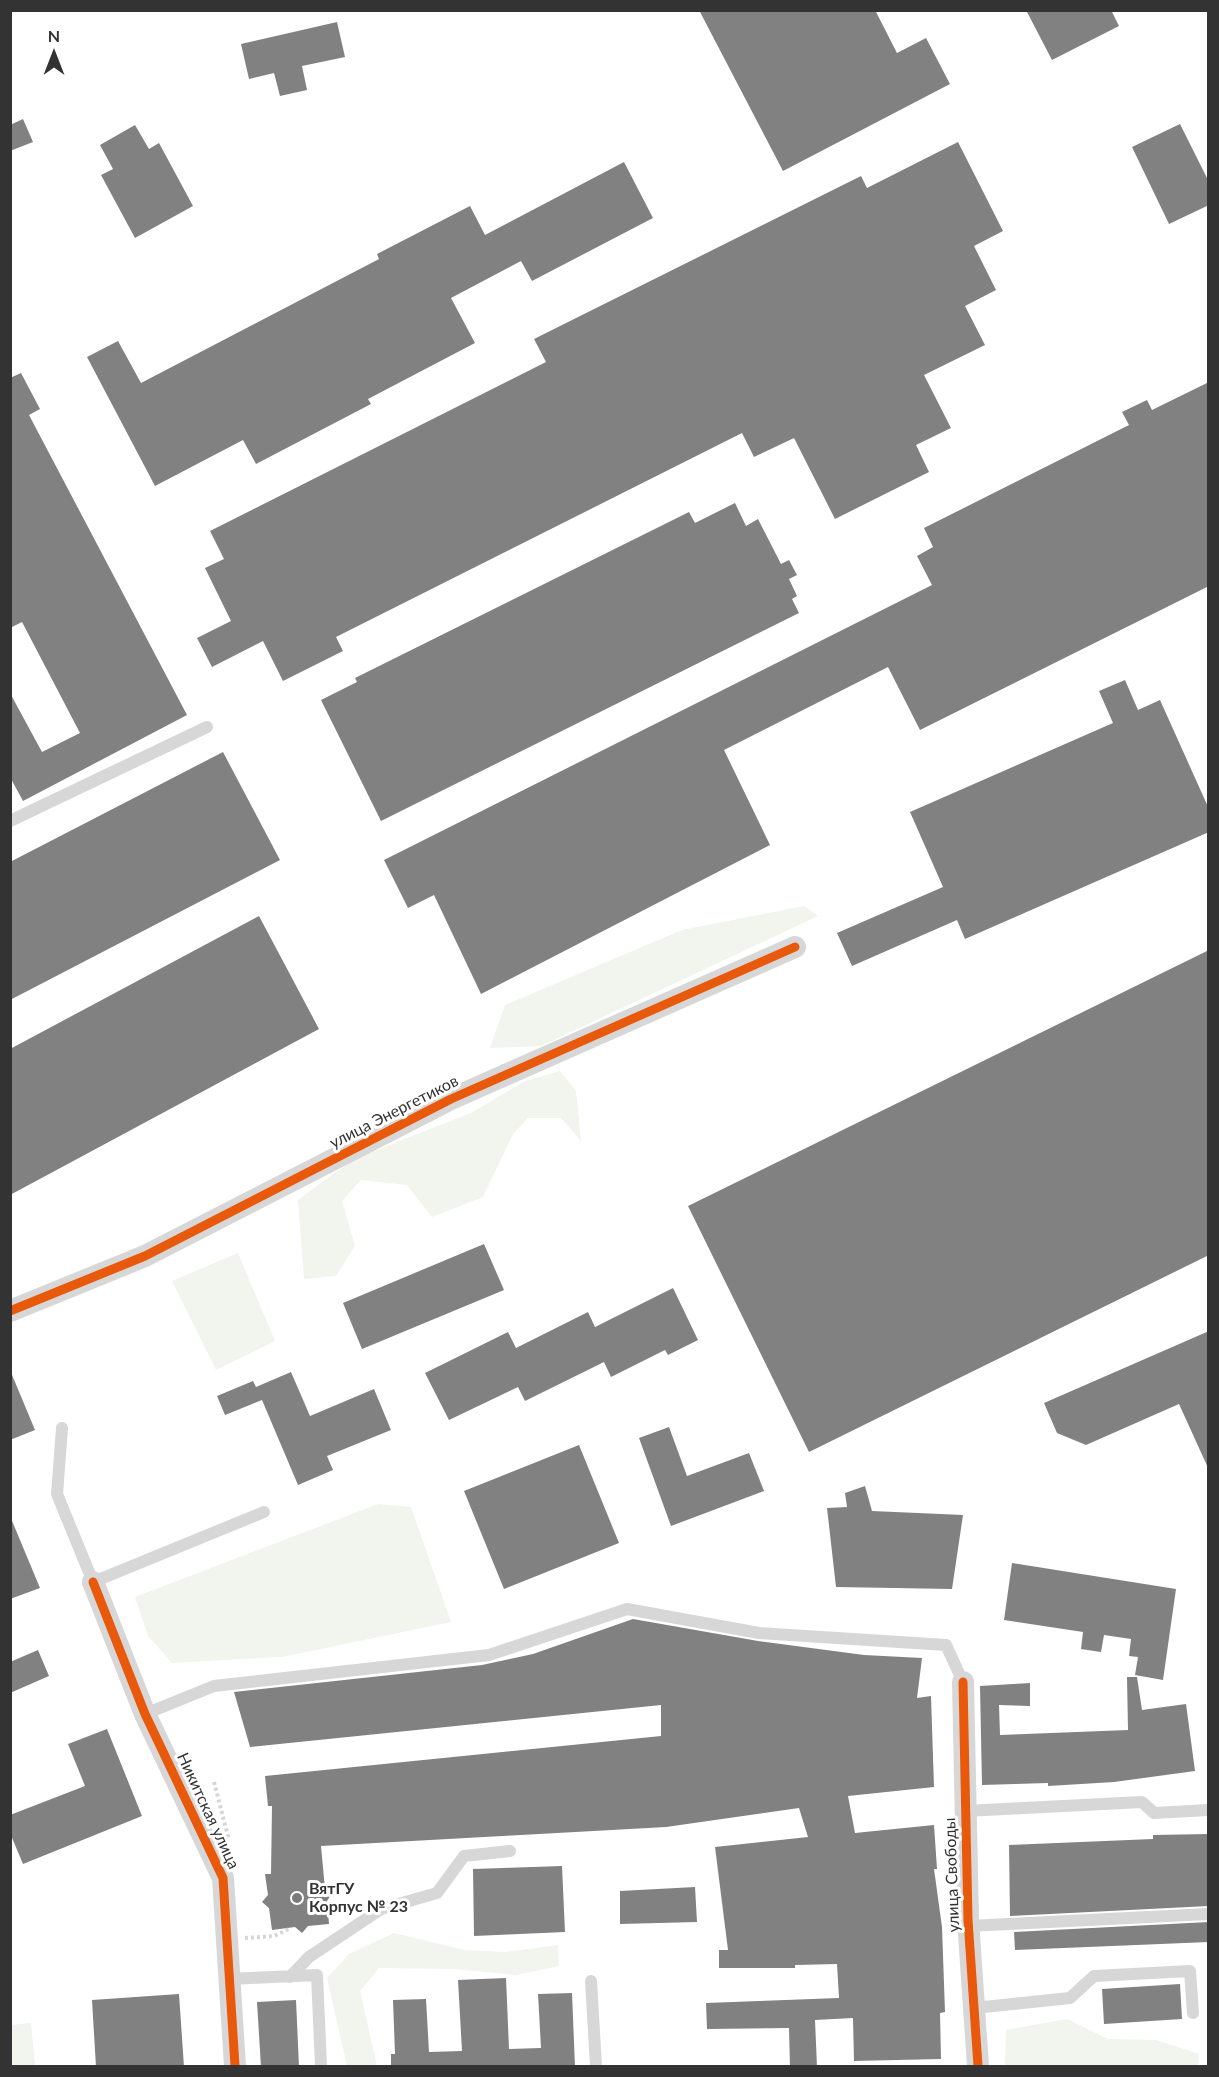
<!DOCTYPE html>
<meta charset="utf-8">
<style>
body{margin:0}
#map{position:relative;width:1219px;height:2077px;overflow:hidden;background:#fff;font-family:Lato,sans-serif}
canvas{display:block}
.frame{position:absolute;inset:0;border:12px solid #333;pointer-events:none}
.north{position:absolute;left:24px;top:24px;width:60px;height:60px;-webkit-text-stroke:4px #fff;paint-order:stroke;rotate:0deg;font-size:16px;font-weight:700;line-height:24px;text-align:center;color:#333}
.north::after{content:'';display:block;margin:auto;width:21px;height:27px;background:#333;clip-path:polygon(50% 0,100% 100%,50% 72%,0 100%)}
</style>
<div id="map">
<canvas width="1219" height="2077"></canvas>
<div class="frame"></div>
<div class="north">N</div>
</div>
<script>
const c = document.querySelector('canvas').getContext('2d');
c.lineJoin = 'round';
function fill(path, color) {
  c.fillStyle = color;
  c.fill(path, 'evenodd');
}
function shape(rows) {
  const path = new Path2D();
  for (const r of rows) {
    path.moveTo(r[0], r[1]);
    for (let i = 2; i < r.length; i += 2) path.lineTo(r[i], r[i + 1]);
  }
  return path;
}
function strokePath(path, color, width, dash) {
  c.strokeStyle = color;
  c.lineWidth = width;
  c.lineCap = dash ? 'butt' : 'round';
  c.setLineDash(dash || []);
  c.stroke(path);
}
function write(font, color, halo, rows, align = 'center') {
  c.font = font + ' Lato,sans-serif';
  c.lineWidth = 6;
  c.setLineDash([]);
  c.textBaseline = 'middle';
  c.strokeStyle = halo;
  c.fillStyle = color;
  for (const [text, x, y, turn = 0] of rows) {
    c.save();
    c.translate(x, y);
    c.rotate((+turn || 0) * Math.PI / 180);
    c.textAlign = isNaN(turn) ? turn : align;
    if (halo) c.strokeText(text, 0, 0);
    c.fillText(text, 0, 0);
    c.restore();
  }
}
fill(shape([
 [804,906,818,916,541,1046,490,1048,505,1005,682,930],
 [560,1071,576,1091,581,1141,561,1118,528,1118,513,1134,483,1197,432,1217,407,1185,361,1180,342,1201,355,1246,336,1276,304,1279,298,1200,354,1159,471,1113,525,1081],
 [238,1253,275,1341,216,1370,172,1281],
 [378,1504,411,1507,451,1622,282,1657,172,1663,148,1636,135,1597],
 [394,1933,464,1950,506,1952,558,1945,559,1966,516,1975,454,1969,379,1968,360,1991,377,2066,347,2066,327,1978,349,1954],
 [1067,2019,1108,2039,1156,2040,1199,2054,1198,2066,1005,2066,1006,2030],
 [31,2023,35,2066,11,2066,11,2025]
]), '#f1f5ed');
fill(shape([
 [699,10,875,10,897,53,926,38,950,84,783,171],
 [1026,10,1111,10,1119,26,1052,60],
 [337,22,345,57,302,66,307,90,280,96,274,73,249,79,241,44],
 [23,119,33,142,10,151,10,125],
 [1180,124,1209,182,1209,205,1169,224,1132,147],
 [135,125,149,149,159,143,193,206,135,238,101,175,113,169,100,145],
 [958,142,1003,231,974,246,996,290,965,306,985,345,924,375,951,428,916,445,929,472,835,519,794,438,754,457,742,433,336,637,343,651,283,681,263,641,212,667,197,638,231,621,205,568,224,559,210,531,546,362,534,339,861,176,867,188],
 [624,162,653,218,532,281,521,261,451,298,475,343,368,399,371,404,256,464,243,440,155,486,87,357,118,341,141,383,379,259,377,254,470,206,485,235],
 [21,373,40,409,29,415,187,715,23,801,10,777,10,693,42,752,80,733,22,622,10,628,10,378],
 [1209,382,1209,586,920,730,888,667,724,750,770,845,481,994,434,895,408,908,384,860,932,585,917,556,933,547,924,528,1129,425,1122,412,1147,400,1152,410],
 [735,503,746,526,758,519,781,564,789,560,797,575,789,579,797,596,792,599,799,613,381,821,321,700,357,682,355,678,689,512,695,523],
 [1125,680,1138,710,1160,700,1209,809,1209,832,965,939,957,920,852,966,837,933,943,887,910,812,1113,723,1099,691],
 [223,752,280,860,10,1000,10,862],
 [259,916,319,1029,10,1195,10,1049],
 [1209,950,1209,1255,809,1452,688,1206],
 [484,1244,504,1290,362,1349,343,1303],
 [673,1288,698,1340,668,1355,665,1350,611,1377,604,1362,525,1401,518,1387,449,1420,425,1373,508,1332,516,1348,588,1312,595,1327],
 [1209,1331,1209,1470,1179,1404,1086,1445,1057,1433,1044,1403],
 [10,1370,35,1430,10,1440],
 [291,1372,310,1416,374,1389,391,1430,327,1456,333,1470,298,1485,262,1400,225,1415,217,1396,253,1381,256,1387],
 [669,1427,687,1476,749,1453,764,1491,671,1526,639,1438],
 [579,1445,619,1543,504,1589,464,1491],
 [865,1486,872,1511,963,1515,952,1589,836,1587,827,1508,847,1507,845,1493],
 [10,1516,40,1588,10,1599],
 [1012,1563,1176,1589,1163,1680,1135,1675,1138,1657,1129,1656,1131,1639,1104,1635,1101,1652,1081,1649,1083,1632,1004,1620],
 [633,1619,758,1641,864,1655,922,1658,917,1698,931,1696,934,1787,848,1796,855,1833,934,1825,937,1869,934,1869,942,1927,945,2012,940,2013,941,2059,854,2061,853,2018,815,2020,817,2067,790,2067,789,2028,707,2029,706,2003,839,1998,837,1964,795,1965,795,1968,719,1968,719,1950,728,1950,715,1847,808,1837,799,1808,666,1827,321,1846,325,1889,332,1893,327,1901,329,1924,308,1926,302,1933,295,1927,272,1930,269,1908,262,1902,268,1895,265,1874,271,1874,272,1806,268,1806,265,1776,661,1736,661,1705,250,1747,234,1692,482,1665,533,1654],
 [38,1650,49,1676,10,1693,10,1662],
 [1127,1677,1137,1677,1142,1710,1186,1704,1195,1771,1114,1782,1048,1786,1048,1783,982,1785,980,1686,1030,1683,1030,1706,999,1705,1000,1735,1128,1730],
 [107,1729,142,1816,23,1864,10,1833,10,1815,85,1786,68,1744],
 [1209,1834,1209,1906,1010,1916,1009,1845,1153,1839,1153,1835],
 [562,1866,565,1932,474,1936,473,1869],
 [695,1887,697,1922,620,1924,620,1891],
 [1209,1922,1209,1942,1015,1950,1014,1932],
 [506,1978,509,2049,541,2048,538,1994,572,1993,575,2067,391,2067,391,2054,395,2054,393,2000,426,1999,429,2052,462,2051,458,1980],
 [1180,1984,1182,2019,1104,2024,1102,1989],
 [179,1994,184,2067,96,2067,92,2000],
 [296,2000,299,2067,261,2067,257,2002]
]), '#818181');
strokePath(shape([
 [214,1782,229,1840],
 [245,1938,274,1936,291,1928]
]), '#d6d6d6', 4, [3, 3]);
strokePath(shape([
 [10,821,207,727],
 [62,1428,57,1494,93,1582,264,1512],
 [145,1714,214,1686,489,1655,627,1609,759,1633,946,1645,963,1682],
 [965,1811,1142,1802,1154,1813,1208,1810],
 [969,1926,1208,1914],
 [290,1977,309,1957,381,1909,437,1893,464,1856,510,1851],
 [229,1979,317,1975,321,2066],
 [591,1981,596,2066],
 [974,2008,1070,1998,1094,1976,1190,1971,1193,2013]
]), '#d7d7d7', 12);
strokePath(shape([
 [10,1311,145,1256,451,1099,795,947],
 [93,1582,145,1714,223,1878,235,2066],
 [963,1682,968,1920,978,2066]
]), '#d7d7d7', 22);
strokePath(shape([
 [10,1311,145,1256,451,1099,795,947],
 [93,1582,145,1714,223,1878,235,2066],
 [963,1682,968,1920,978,2066]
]), '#e8590c', 9);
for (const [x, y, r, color] of [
 [297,1898,6,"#7a7a7a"]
]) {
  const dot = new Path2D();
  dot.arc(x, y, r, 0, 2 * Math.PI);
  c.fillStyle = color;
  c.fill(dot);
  strokePath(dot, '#fff', 2);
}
write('16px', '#333', '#fff', [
 ["улица Энергетиков",394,1112,-27],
 ["Никитская улица",208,1811,65],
 ["улица Свободы",952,1875,-92]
]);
write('bold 16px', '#333', '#fff', [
 ["ВятГУ",309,1889],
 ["Корпус № 23",309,1907]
], 'left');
</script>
